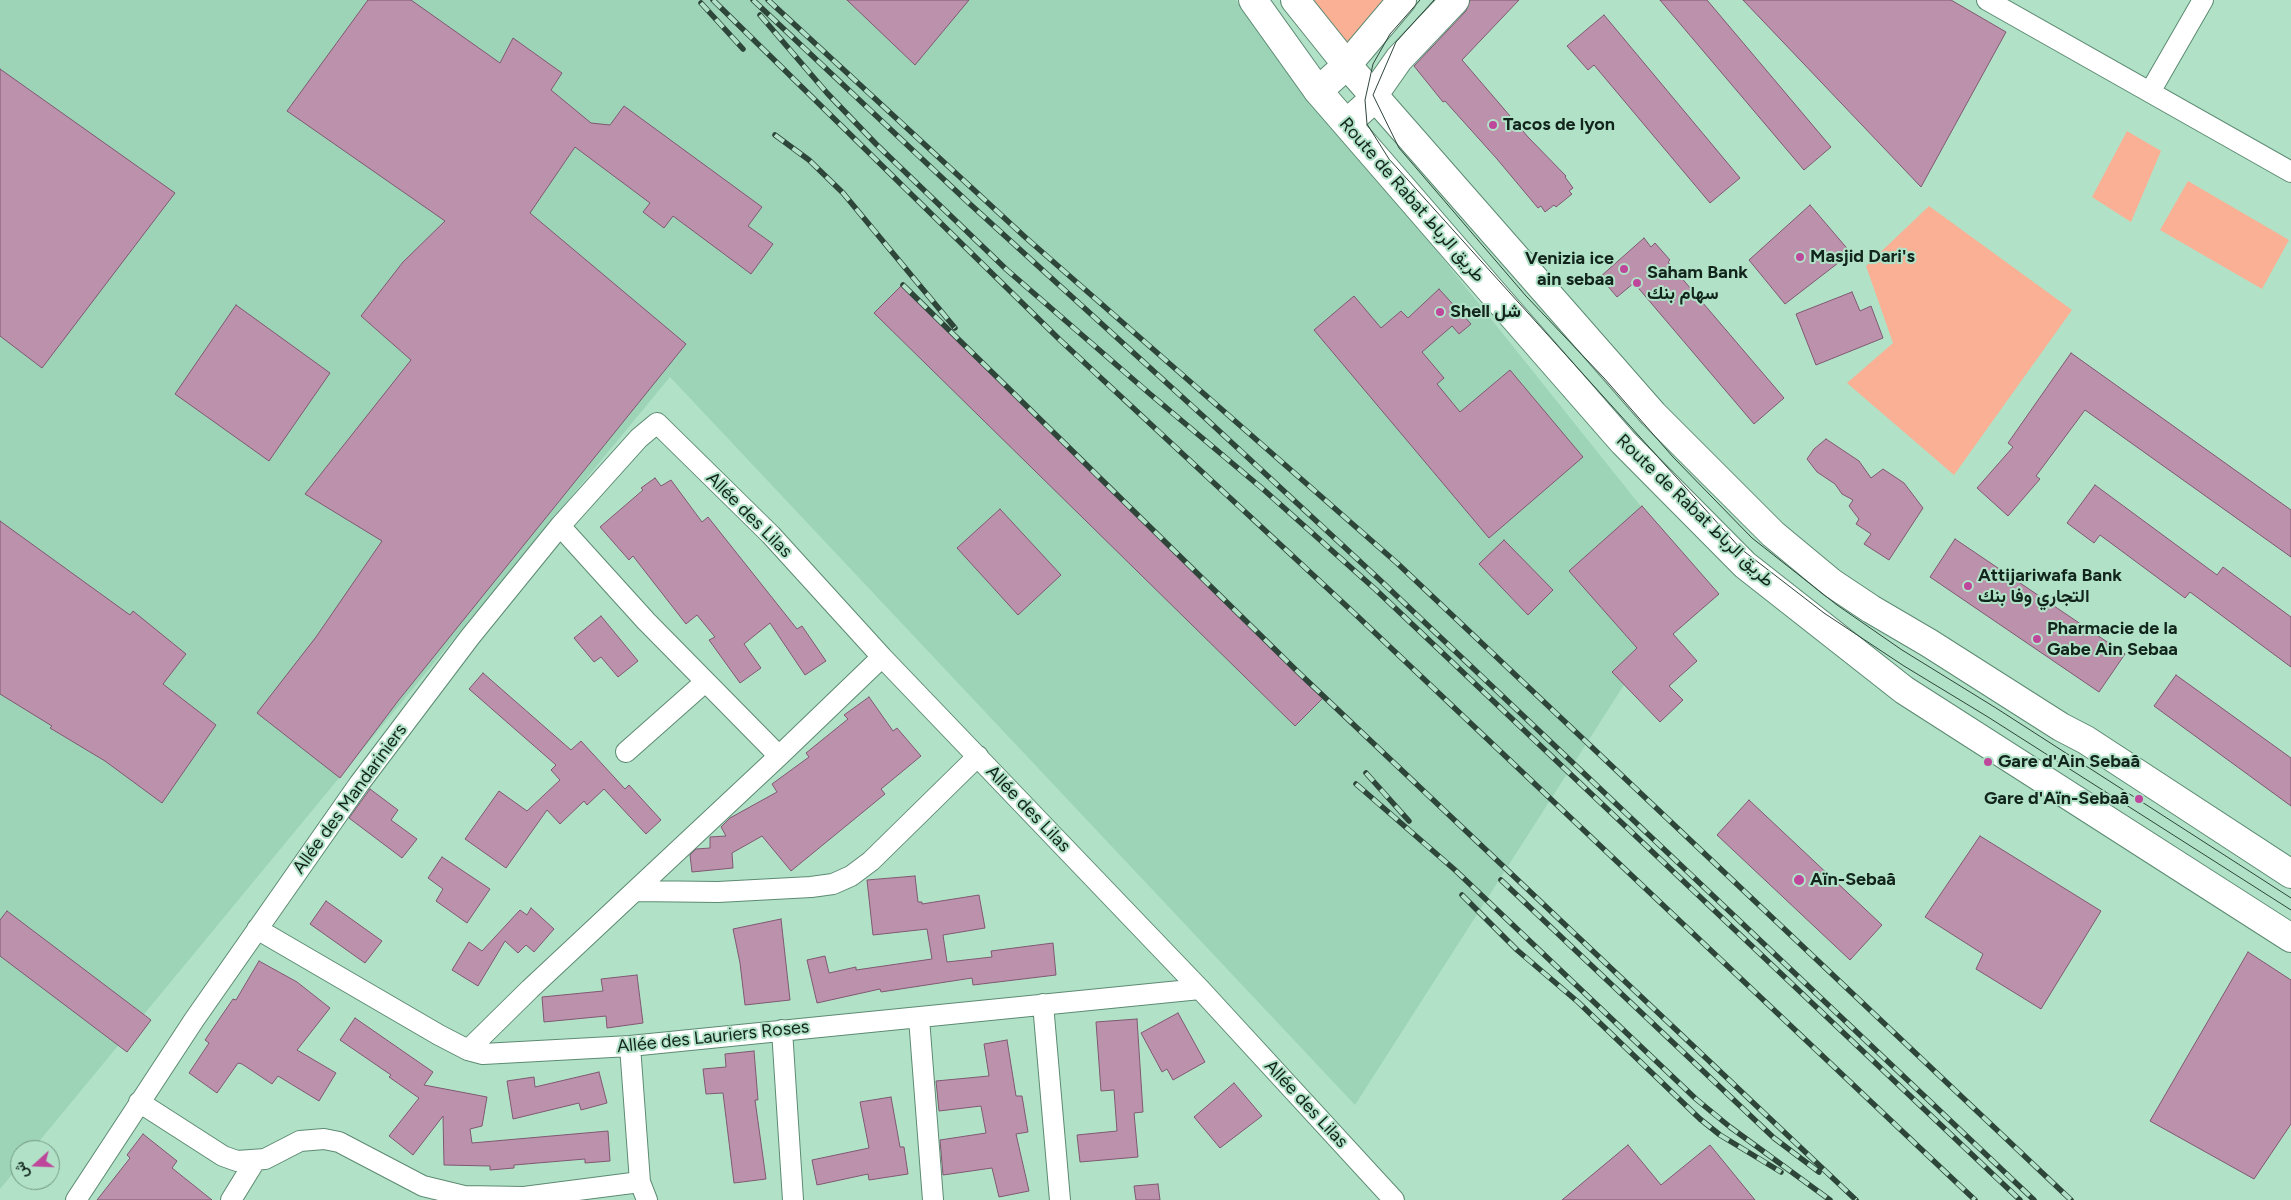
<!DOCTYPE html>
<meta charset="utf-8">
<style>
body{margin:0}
#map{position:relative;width:2291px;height:1200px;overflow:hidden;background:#b1e2c7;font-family:Figtree,Vazirmatn,sans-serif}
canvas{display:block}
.north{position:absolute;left:10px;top:1140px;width:50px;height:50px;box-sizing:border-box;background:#b1e2c7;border:1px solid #719683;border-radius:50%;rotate:250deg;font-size:14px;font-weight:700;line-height:20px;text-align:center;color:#12251c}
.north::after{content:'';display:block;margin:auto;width:18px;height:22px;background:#be479c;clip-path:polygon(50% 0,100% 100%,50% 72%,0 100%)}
</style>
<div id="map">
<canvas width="2291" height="1200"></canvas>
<div class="north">ش</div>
</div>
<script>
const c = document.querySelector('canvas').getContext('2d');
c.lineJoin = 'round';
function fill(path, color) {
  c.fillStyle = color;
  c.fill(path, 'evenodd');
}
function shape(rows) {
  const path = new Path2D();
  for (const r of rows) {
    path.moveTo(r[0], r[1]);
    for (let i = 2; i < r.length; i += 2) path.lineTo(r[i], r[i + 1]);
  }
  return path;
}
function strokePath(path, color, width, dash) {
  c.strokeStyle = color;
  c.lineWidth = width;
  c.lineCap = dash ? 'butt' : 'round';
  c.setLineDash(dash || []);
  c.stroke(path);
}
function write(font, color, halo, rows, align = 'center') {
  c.font = font + ' Figtree,Vazirmatn,sans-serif';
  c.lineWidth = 4;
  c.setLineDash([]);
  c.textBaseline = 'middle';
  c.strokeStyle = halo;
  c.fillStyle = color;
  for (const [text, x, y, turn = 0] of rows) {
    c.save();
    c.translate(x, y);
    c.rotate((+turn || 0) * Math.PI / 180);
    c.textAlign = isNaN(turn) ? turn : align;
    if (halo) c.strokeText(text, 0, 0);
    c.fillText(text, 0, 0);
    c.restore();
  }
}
fill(shape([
 [0,0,1236,0,1695,574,1355,1105,670,377,32,1150,20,1150,20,1165,0,1189]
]), '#9dd4b7');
fill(shape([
 [1307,0,1397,0,1346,56],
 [2127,131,2161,151,2131,222,2092,197],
 [2188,181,2289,240,2262,289,2160,230],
 [1929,206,2072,310,1954,475,1847,383,1893,343,1866,266]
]), '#f9b095');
const building = shape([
 [368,0,411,0,500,63,513,38,562,73,551,90,591,123,610,125,624,106,762,207,748,226,773,244,751,274,673,216,664,228,643,212,650,203,575,147,530,213,686,344,398,701,340,778,257,713,316,637,382,541,305,494,411,360,361,316,403,262,445,221,287,111,368,0],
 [847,0,969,0,915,65,847,0],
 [1470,0,1519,0,1462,60,1528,137,1566,176,1565,177,1573,188,1569,191,1572,194,1556,207,1554,205,1545,212,1541,206,1538,208,1497,159,1445,101,1443,102,1414,66,1466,11,1470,0],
 [1660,0,1707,0,1831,147,1804,170,1660,0],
 [1743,0,1951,0,2006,32,1921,187,1743,0],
 [1604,15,1740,178,1710,203,1594,65,1588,70,1567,46,1604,15],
 [0,69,175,193,42,368,0,336,0,69],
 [1810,205,1851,253,1785,304,1749,260,1810,205],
 [1644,238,1651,247,1655,243,1670,260,1668,262,1784,398,1754,424,1634,283,1617,297,1600,277,1644,238],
 [901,286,1323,698,1295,726,874,313,901,286],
 [1439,289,1471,324,1459,334,1452,326,1422,352,1444,378,1437,384,1460,412,1510,370,1583,457,1489,538,1314,330,1354,296,1381,328,1401,311,1408,318,1439,289],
 [1852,292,1860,311,1871,306,1883,338,1816,365,1796,314,1852,292],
 [236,305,330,373,269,461,175,394,236,305],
 [2071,353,2291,510,2291,557,2085,410,2036,476,2040,479,2008,516,1977,488,2013,447,2008,443,2071,353],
 [1826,439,1859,461,1871,478,1883,469,1904,483,1923,508,1889,560,1864,544,1871,534,1856,524,1859,519,1849,506,1853,500,1842,494,1835,484,1817,472,1807,459,1814,449,1826,439],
 [655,478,661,486,671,480,702,522,708,517,797,629,802,626,826,661,805,675,770,623,744,644,761,668,740,683,709,640,715,637,697,615,686,624,633,556,629,560,600,527,643,490,641,488,655,478],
 [2095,485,2217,575,2223,567,2291,617,2291,667,2190,592,2185,598,2100,535,2094,543,2067,523,2095,485],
 [1642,506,1719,594,1673,634,1697,661,1669,686,1683,700,1660,722,1612,672,1637,648,1569,571,1642,506],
 [1000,509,1061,575,1018,615,957,548,1000,509],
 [0,521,130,615,133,611,186,654,163,684,216,725,162,803,105,761,50,728,52,726,0,694,0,521],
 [1955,539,2125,654,2099,692,1930,577,1955,539],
 [1504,540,1553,590,1528,615,1479,564,1504,540],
 [601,616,638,661,618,677,601,657,594,662,574,638,601,616],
 [483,673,571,750,581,741,625,789,629,785,661,820,646,834,604,789,587,805,584,801,560,824,547,810,506,868,465,839,499,791,527,811,560,780,551,770,556,765,469,689,483,673],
 [2176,675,2291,758,2291,806,2154,706,2176,675],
 [869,697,893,731,897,728,921,756,881,789,885,794,791,871,762,836,732,853,733,868,692,872,690,855,696,849,710,848,710,837,726,836,721,827,730,818,777,792,772,784,809,757,806,753,848,719,844,715,869,697],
 [370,789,398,810,391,820,417,839,402,858,349,818,370,789],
 [1749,800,1882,925,1850,960,1717,835,1749,800],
 [1980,836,2101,911,2041,1009,1976,969,1983,954,1925,917,1980,836],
 [442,857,490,889,467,923,436,901,443,889,428,878,442,857],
 [915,876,918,902,922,902,922,904,979,895,985,928,943,935,947,962,992,957,991,951,1053,943,1056,975,973,985,972,978,881,992,880,989,817,1003,807,960,825,956,829,973,856,967,856,970,932,959,927,929,873,935,867,880,915,876],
 [326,901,382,941,365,963,310,924,326,901],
 [531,908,554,929,534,952,526,945,518,953,505,941,478,986,452,970,469,942,482,951,520,910,527,915,531,908],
 [7,911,151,1020,127,1052,0,956,0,920,7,911],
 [781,919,790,1000,745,1005,740,963,733,929,781,919],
 [2248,952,2291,980,2291,1124,2254,1179,2150,1121,2248,952],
 [259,961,297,982,330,1008,297,1050,336,1073,319,1101,278,1076,272,1084,242,1064,238,1063,217,1093,189,1073,209,1043,205,1040,233,999,236,1000,259,961],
 [637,975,643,1023,607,1028,606,1016,544,1022,542,997,603,991,601,979,637,975],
 [1178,1013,1205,1062,1173,1080,1167,1069,1162,1072,1141,1033,1178,1013],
 [355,1018,433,1072,424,1085,487,1097,482,1126,470,1129,472,1143,608,1131,610,1161,585,1163,585,1159,514,1165,514,1168,490,1170,490,1166,444,1165,443,1116,413,1155,389,1136,419,1098,389,1077,391,1075,340,1040,355,1018],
 [1137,1019,1143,1112,1134,1113,1138,1157,1080,1162,1077,1135,1117,1131,1114,1090,1101,1091,1096,1022,1137,1019],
 [1007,1040,1016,1096,1022,1096,1028,1132,1016,1134,1029,1191,999,1197,992,1168,943,1175,940,1140,986,1133,981,1106,939,1111,936,1081,989,1076,984,1044,1007,1040],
 [754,1051,758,1100,755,1100,766,1179,734,1183,723,1093,706,1094,703,1069,726,1067,725,1054,754,1051],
 [599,1072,607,1103,581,1110,579,1103,513,1119,507,1081,534,1077,535,1087,599,1072],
 [1234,1083,1262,1116,1220,1148,1194,1117,1234,1083],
 [891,1097,900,1147,904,1147,908,1174,869,1180,868,1174,817,1185,812,1160,869,1148,860,1102,891,1097],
 [143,1134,177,1161,172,1168,212,1200,97,1200,130,1158,127,1155,143,1134],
 [1628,1145,1661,1185,1710,1145,1755,1200,1562,1200,1628,1145],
 [1158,1184,1160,1200,1136,1200,1134,1186,1158,1184]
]);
fill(building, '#bc91ac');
strokePath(building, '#7f5871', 1);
const street = shape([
 [1987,0,2291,172],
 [2150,92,2203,0],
 [560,526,646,621,779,756],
 [626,752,705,682],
 [635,891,718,892,811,887,833,884,851,876,871,861,978,756],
 [257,929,439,1035,468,1050,483,1054,630,1046,1200,989],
 [1043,1004,1060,1200],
 [919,1018,933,1200],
 [782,1030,793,1200],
 [630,1046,640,1182,647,1200],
 [468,1050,530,989,779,756,882,657],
 [139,1102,223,1156,237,1161,265,1159,300,1141,324,1139,339,1142,423,1186,464,1196,524,1197,640,1182],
 [76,1200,194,1020,359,784,470,637,560,526,639,438,657,423,771,535,882,657,1200,989,1394,1200],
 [231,1200,255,1161]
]);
const secondary = shape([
 [1318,91,1347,65,1402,0],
 [1347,123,1366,106,1399,59,1455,0]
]);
const primary = shape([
 [1253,0,1318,91,1499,300,1623,442,1745,565,1904,690,2291,938],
 [1295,0,1347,65,1653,414,1773,534,1832,583,1871,609,1929,643,2061,727,2086,740,2291,874]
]);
strokePath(street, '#5c8a72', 22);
strokePath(secondary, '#5c8a72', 30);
strokePath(primary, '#5c8a72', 30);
strokePath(street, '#fff', 20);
strokePath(secondary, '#fff', 28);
strokePath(primary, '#fff', 28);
strokePath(shape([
 [1420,0,1390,34,1373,64,1365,100,1367,124,1389,159,1741,549,1824,613,1904,666,1988,717,2291,910],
 [1434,0,1396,42,1373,95,1399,148,1526,296,1604,378,1673,457,1752,538,1837,605,1902,650,1996,708,2291,898]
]), '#2e463a', 1);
const rail = shape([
 [713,0,1060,340,1354,613,1975,1200],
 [753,0,971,205,1203,416,1381,581,2034,1200],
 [768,0,1025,237,1397,563,2071,1200],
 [701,3,743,49],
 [760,15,827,93,876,144,1007,270,1150,394,1264,490,1375,589,2020,1200],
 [775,135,809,160,843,193,955,328],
 [903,285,1299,673,1856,1200],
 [1366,773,1409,821],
 [1356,784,1455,870,1696,1099,1730,1127,1830,1200],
 [1501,880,1774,1138,1819,1172],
 [1462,895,1517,950,1578,1002,1700,1119,1720,1135,1781,1172]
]);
strokePath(rail, '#2e463a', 5.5);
strokePath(rail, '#b1e2c7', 4, [11]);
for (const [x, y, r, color] of [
 [1493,125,5,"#be479c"],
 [1800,257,5,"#be479c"],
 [1624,269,5,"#be479c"],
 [1637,283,5,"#be479c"],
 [1440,312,5,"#be479c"],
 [1968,586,5,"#be479c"],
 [2037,639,5,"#be479c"],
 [1988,762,5,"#be479c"],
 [2139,799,5,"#be479c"],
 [1799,880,6,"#be479c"]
]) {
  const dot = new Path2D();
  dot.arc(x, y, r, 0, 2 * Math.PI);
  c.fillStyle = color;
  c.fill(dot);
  strokePath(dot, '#b1e2c7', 2);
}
write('bold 18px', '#12251c', '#b1e2c7', [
 ["Tacos de lyon",1503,125],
 ["Masjid Dari's",1810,257],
 ["Venizia ice",1614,259,"right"],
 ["ain sebaa",1614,280,"right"],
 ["Saham Bank",1647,273],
 ["سهام بنك",1647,294],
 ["Shell شل",1450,312],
 ["Attijariwafa Bank",1978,576],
 ["التجاري وفا بنك",1978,597],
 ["Pharmacie de la",2047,629],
 ["Gabe Ain Sebaa",2047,650],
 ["Gare d'Ain Sebaâ",1998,762],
 ["Gare d'Aïn-Sebaâ",2129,799,"right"],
 ["Aïn-Sebaâ",1810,880]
], 'left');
write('18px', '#12251c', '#b1e2c7', [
 ["Route de Rabat طريق الرباط",1412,200,49],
 ["Route de Rabat طريق الرباط",1695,511,44],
 ["Allée des Lilas",749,515,45],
 ["Allée des Mandariniers",350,799,-54],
 ["Allée des Lilas",1028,809,46],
 ["Allée des Lauriers Roses",713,1037,-6],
 ["Allée des Lilas",1306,1104,47]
]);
</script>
